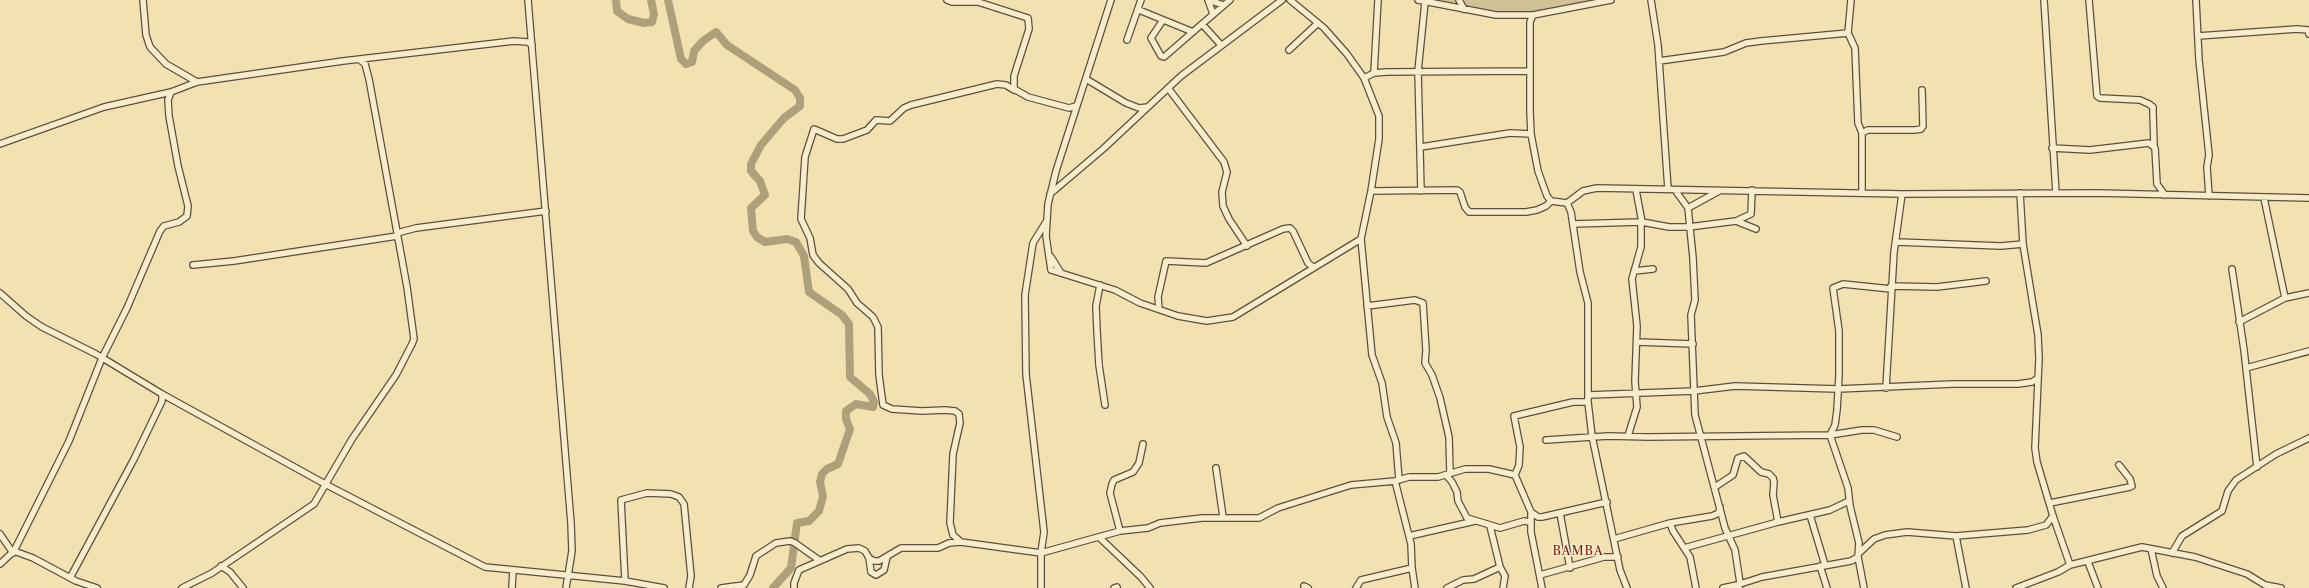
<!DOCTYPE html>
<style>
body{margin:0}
canvas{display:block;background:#f3e2b1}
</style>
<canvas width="2309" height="588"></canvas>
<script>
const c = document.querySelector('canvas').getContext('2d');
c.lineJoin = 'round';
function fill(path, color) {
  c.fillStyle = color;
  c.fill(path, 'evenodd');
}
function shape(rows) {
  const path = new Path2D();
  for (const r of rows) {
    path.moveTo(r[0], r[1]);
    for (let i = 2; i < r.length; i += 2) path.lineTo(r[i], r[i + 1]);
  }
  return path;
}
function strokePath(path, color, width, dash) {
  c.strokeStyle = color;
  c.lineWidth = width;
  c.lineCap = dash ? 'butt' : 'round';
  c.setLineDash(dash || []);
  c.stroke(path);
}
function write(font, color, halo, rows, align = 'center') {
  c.font = font + ' "Libre Caslon Text",serif';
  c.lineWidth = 3;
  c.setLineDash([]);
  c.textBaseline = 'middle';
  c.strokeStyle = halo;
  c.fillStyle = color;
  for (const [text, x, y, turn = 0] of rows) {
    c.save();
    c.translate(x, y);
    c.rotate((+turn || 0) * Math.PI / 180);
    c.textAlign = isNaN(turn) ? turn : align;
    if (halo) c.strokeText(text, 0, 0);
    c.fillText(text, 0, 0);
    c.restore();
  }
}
fill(shape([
 [1438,0,1603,0,1539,11,1505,14,1479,10]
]), '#d1c197');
strokePath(shape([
 [616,0,617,11,628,19,644,23,652,22,654,14,651,0],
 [668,0,681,59,686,64,692,62,694,51,703,41,716,32,727,45,795,90,800,98,800,106,784,118,761,145,751,164,751,171,760,181,765,195,751,208,753,231,757,237,765,242,787,239,796,242,804,256,809,292,842,315,849,324,850,377,870,394,874,402,873,407,856,404,846,411,846,419,850,429,838,464,827,469,822,474,820,482,823,496,819,511,809,521,797,523,791,568,773,588]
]), '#afa07c', 8);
const minor = shape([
 [143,0,146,35,150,47,166,64,197,82],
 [528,0,571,523,572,551,566,588],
 [947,0,952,2,978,2,1028,18,1029,29,1014,76,1014,89,1028,97,1069,108,1076,106],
 [1111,0,1056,171,1048,204,1046,236,1051,270,1115,290,1140,303,1178,316,1207,321,1233,317,1361,239,1371,191,1379,139,1379,116,1364,78,1347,54,1324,28,1290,0],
 [1208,0,1213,14],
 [1209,0,1223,5],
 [1418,0,1496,15,1533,15],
 [1459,0,1464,9],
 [1611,0,1533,15,1530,22,1530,111,1531,134,1538,171,1547,196,1551,201,1567,203,1571,212,1580,272,1588,303,1588,402,1592,436,1620,570,1627,588],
 [1651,0,1658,45,1668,189],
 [2044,0,2056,193],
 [2089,0,2097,96,2100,98,2140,100,2149,104,2153,107,2153,113,2154,145],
 [2196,0,2199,60,2209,155,2207,167,2209,196],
 [1139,10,1193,32],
 [1163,20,1151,38,1161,56,1164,57,1202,24],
 [1848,33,1851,0],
 [2198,36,2297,29,2308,30,2309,34],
 [1127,40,1141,0],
 [1221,45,1202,24,1230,0],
 [1289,50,1318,23],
 [1659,61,1724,52,1746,43,1761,41,1848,33,1855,48,1858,123,1862,133],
 [1374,73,1378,0],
 [1364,78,1374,73,1387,72,1530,71],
 [1086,79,1126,103,1139,108,1148,107],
 [1168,88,1224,162,1227,172,1222,192,1223,206,1229,219,1247,246],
 [0,144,104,107,171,92,197,82,343,61,514,41,528,42,532,45],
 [1421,147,1510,133,1531,134],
 [2052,148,2090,150,2149,143,2155,148,2157,184,2165,195],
 [1636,190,1642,222,1669,227,1689,227,1736,221,1756,229],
 [1675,190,1688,208,1693,258,1695,300,1691,315,1695,415,1725,528,1735,550,1740,583],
 [1371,191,1457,190,1460,192,1465,207,1469,212,1526,212,1537,210,1546,206,1551,201],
 [1421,191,1418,71,1425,2],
 [1862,192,1862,133,1868,130,1915,130,1921,129,1923,126,1922,90],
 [1050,194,1103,149,1181,76,1282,0],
 [1567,203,1583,191,1597,188,1902,194,2097,193,2309,198],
 [1688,208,1719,191],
 [1736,221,1751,214,1752,190],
 [1573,224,1641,222],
 [397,233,416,228,546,211],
 [1361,239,1372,355,1382,383,1387,417,1396,443,1399,480],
 [1897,242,2001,246,2023,244],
 [1051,257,1061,273],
 [193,265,234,261,397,236],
 [2232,269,2244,350,2257,467],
 [1634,271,1653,269],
 [1100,285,1096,306,1097,331,1099,365,1105,405],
 [1891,286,1937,287,1986,281],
 [0,293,26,316,42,327,96,354,162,394,162,401,134,459,70,578],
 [2285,298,2309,293],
 [1367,306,1415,300,1423,303,1426,350,1425,363,1432,375,1440,398,1449,437,1450,473],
 [1159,309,1158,297,1166,261,1206,263,1283,229,1290,228,1293,231,1308,263,1313,267],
 [2239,322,2285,298,2264,198],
 [1637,342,1693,344],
 [2246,368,2309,351],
 [1886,388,1894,252,1902,194],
 [162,394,325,484,485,567,625,581,664,588],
 [1589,395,1694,391,1735,386,1838,389,1953,384,2018,384,2032,382,2038,378],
 [1628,436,1637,407,1635,381,1637,326,1632,279,1641,247,1641,221],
 [1546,440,1608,436,1649,437,1830,435,1862,430,1874,430,1897,437],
 [1216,468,1223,517],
 [1446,475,1452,482,1457,492,1458,501,1467,518,1500,528,1524,521,1530,522],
 [1515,475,1519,465,1520,447,1514,416,1573,402,1588,402],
 [1715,487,1733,475,1738,458,1744,456,1761,472,1769,474,1773,478,1774,482,1773,495,1778,522],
 [2050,503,2130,487,2132,486,2130,479,2119,465],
 [1531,512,1531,532,1542,588],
 [1560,513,1570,568],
 [1810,515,1825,565],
 [2053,516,2070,565],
 [1670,523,1712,516,1719,513,1720,507],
 [1490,526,1500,567,1505,576,1503,588],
 [1120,531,1110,493,1112,484,1114,480,1133,472,1139,463,1143,444],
 [0,534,13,553],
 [1409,536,1475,521],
 [1956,536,1966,588],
 [1100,538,1141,577,1150,588],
 [1614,539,1670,523,1673,531,1690,557,1696,588],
 [961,542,953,535,950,523,953,454,960,423,959,414,955,411,945,410,922,411,892,409,883,405,879,375,878,327,873,317,857,303,848,289,819,263,813,255,810,238,801,219,805,157,814,129,837,139,843,139,867,130,876,120,890,121,904,108,911,105,997,84,1006,85,1014,90],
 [1684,548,1778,522,1830,510,1849,501],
 [2151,549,2157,576,2163,588],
 [14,551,69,441,102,358,127,308,160,231,164,226,179,222,187,216,188,206,178,166,169,116,168,100,171,92],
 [1859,553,1874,539,1885,535,1907,532,1956,536,2028,530,2046,525,2053,516,2037,462,2035,448,2039,358,2038,335,2023,244,2020,193],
 [2172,553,2182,536,2222,511,2228,491,2236,480,2276,454,2309,438],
 [1858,557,1864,588],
 [869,558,871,572,876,575,884,570,887,557],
 [2088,562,2098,588],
 [0,564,14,551,33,558,76,581,97,588],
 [221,566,230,572,243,588],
 [1820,566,1827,588],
 [1412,568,1415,588],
 [1540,575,1604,557,1618,557],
 [625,581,621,500,647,493,671,494,679,497,684,504,691,576,689,588],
 [1737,585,1762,577,1851,561,1858,557,1859,543,1850,506,1848,488,1830,435,1835,425,1837,410,1839,375,1839,331,1833,288,1843,284,1891,289],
 [1304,586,1308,588],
 [182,588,212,573,314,504,352,439,396,375,412,344,414,339,407,287,369,79,365,64,360,60],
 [512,588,513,570],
 [721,588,744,585,750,575,756,556,776,543,790,541,795,543,819,560],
 [794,588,794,583,799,570,847,549,859,548,865,551,869,558,874,561,879,561,901,548,938,548,949,543,961,542,1041,553,1120,531,1148,528,1160,523,1202,518,1259,518,1278,508,1351,485,1395,481,1409,477,1438,477,1465,469,1489,469,1515,475,1531,512,1538,517,1542,517,1607,502],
 [1041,588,1041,553,1044,532,1026,374,1025,295,1033,243,1046,222],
 [1114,588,1117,587],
 [1356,588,1361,580,1412,568,1411,544,1395,481],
 [1447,588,1463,580,1474,579,1500,567],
 [1723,588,1737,585,1739,587],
 [2016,588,2058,572,2070,565,2142,547,2195,557,2247,574,2265,585,2281,588]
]);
strokePath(minor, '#5c503d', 8);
strokePath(minor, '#f7eccc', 5.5);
c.letterSpacing = '1px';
write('12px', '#7a1f14', '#f7eccc', [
 ["BAMBA",1578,552]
]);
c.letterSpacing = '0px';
</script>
